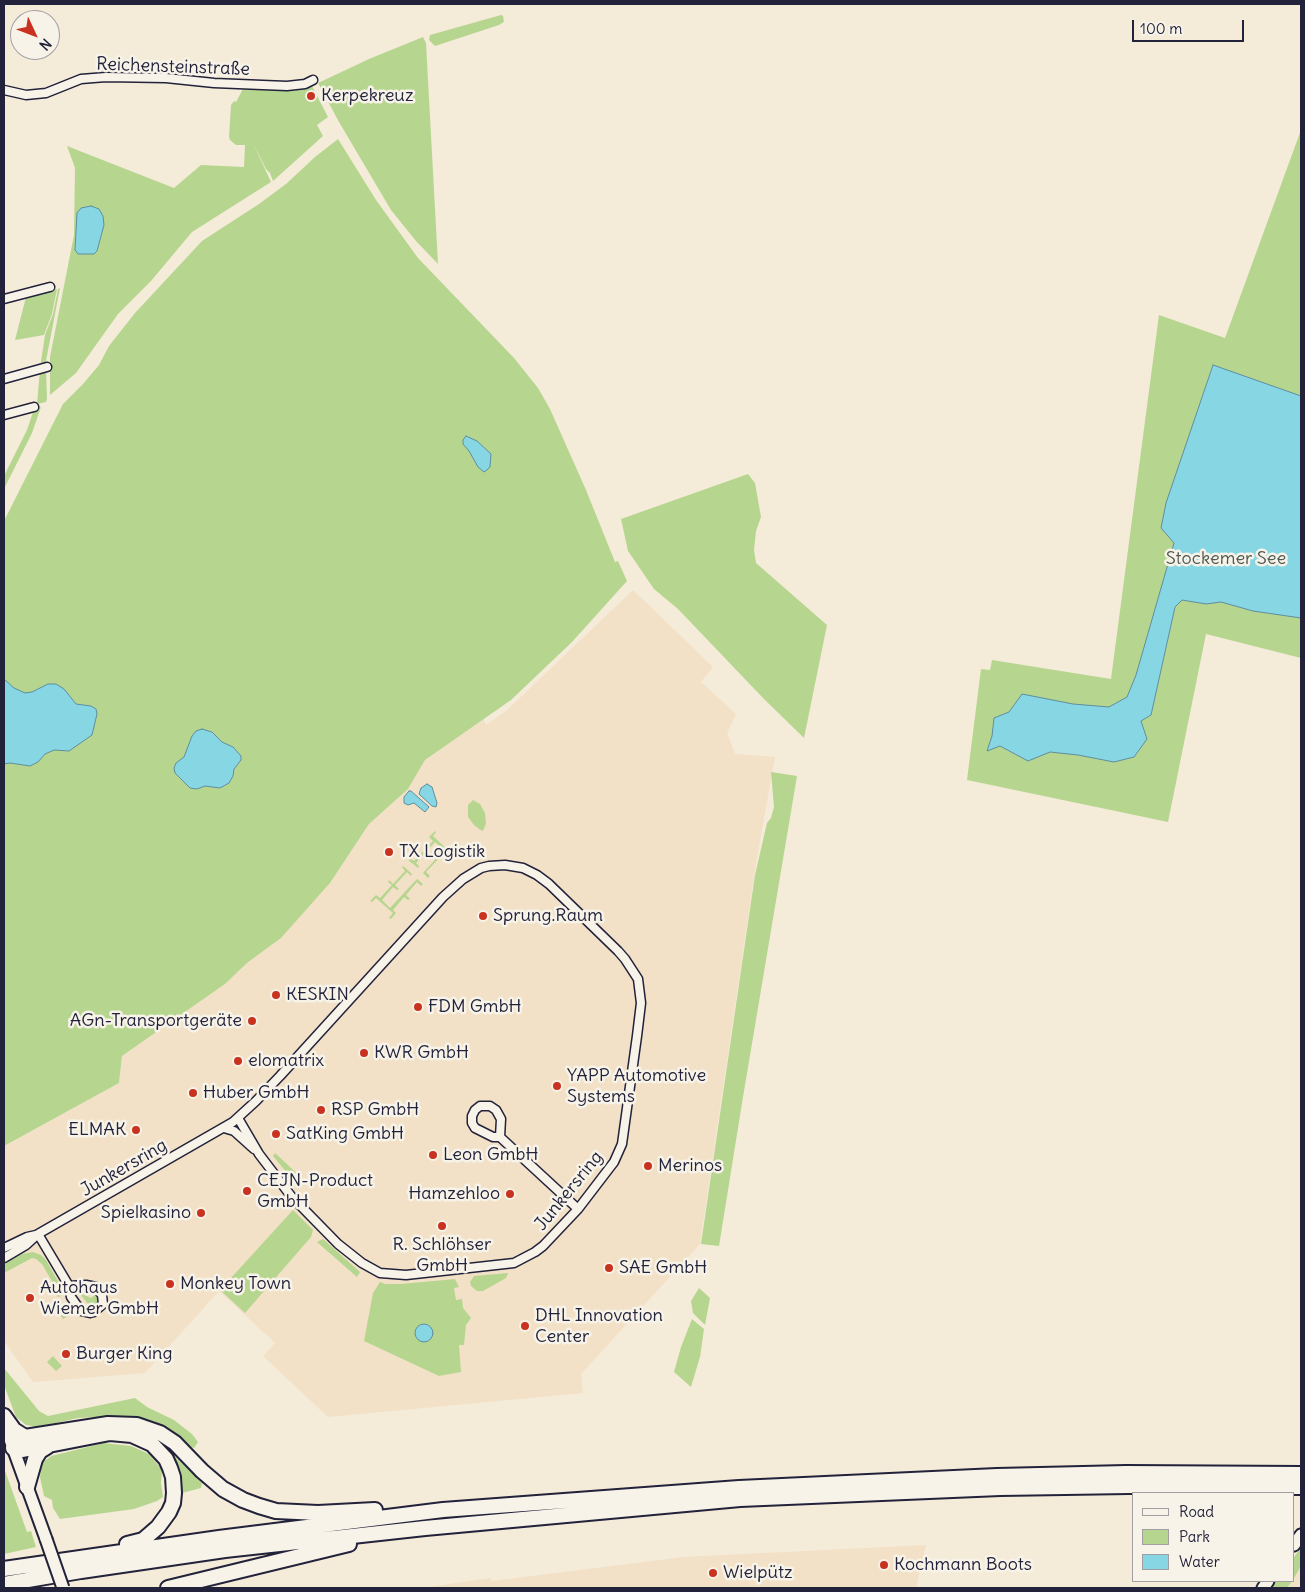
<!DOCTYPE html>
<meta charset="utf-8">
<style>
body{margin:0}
#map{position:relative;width:1305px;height:1592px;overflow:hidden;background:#f5ebd9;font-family:Delius,sans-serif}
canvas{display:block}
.frame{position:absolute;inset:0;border:5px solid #22223b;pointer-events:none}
.legend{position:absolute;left:1132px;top:1492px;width:162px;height:90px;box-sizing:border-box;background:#f7f3e8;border:1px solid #a29fa3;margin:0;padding:6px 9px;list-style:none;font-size:15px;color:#22223b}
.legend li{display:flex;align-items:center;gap:10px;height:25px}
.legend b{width:25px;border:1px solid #a29fa3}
.north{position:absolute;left:10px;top:10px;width:50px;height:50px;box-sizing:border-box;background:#f7f3e8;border:1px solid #a29fa3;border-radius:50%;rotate:133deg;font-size:14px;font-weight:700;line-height:20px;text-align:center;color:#22223b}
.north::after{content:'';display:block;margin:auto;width:18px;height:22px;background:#c8321e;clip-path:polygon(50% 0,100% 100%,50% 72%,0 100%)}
.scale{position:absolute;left:1132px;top:20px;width:112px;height:22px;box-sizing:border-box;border:2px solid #22223b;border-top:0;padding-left:6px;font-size:15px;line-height:18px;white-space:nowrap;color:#22223b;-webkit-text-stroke:4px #f7f3e8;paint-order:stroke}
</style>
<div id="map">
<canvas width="1305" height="1592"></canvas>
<div class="frame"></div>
<ul class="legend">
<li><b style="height:6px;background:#f7f3e8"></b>Road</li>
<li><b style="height:14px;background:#b6d690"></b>Park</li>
<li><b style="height:14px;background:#87d6e4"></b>Water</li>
</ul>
<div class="north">N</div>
<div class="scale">100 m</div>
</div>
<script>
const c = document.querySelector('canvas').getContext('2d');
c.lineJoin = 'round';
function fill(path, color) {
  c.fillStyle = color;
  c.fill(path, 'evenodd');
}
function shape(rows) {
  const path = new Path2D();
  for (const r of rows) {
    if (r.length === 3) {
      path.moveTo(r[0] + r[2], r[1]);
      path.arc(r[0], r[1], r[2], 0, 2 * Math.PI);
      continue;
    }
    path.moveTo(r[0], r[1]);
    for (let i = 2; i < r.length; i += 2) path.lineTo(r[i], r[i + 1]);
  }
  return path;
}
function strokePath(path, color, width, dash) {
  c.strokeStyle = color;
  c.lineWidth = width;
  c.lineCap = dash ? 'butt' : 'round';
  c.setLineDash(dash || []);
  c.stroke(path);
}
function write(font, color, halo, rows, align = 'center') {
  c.font = font + ' Delius,sans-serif';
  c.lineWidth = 5;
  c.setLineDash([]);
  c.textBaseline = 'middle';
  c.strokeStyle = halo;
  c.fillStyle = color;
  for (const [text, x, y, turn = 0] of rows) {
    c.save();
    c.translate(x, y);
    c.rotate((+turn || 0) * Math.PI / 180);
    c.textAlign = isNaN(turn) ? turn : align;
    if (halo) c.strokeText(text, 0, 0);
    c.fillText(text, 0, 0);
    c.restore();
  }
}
fill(shape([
 [633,590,713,667,701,682,736,714,727,733,735,754,775,757,756,863,700,1244,581,1374,583,1393,328,1417,263,1356,275,1343,219,1291,145,1373,33,1382,4,1341,4,1146,119,1083,122,1056,225,984,247,963,281,938,330,883,369,824,408,789,425,760,483,719,486,725,506,711],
 [926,1545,916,1588,421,1588,491,1578,491,1581,516,1578,684,1557],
 [1301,1560,1301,1588,1277,1588,1283,1581,1294,1581,1294,1568]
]), '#f2e1c7');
fill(shape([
 [501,15,503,16,504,22,499,25,435,46,429,40,430,35],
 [423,37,426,43,438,264,416,241,391,210,339,122,318,83,369,59],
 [312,86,328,117,317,125,323,136,273,181,270,173,266,169,253,143,271,182,192,232,151,281,118,314,76,373,50,395,50,357,74,235,75,168,67,146,174,188,201,165,244,167,245,145,236,145,230,140,229,137,231,105,234,101,236,102,244,87,290,90],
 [100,235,97,251,94,254,78,254],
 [1301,130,1301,658,1206,634,1168,822,967,780,981,669,990,670,992,660,1111,679,1159,315,1225,338],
 [1213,365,1215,366,1190,433],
 [338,139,376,200,418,258,514,358,538,388,550,409,586,490,615,562,618,561,627,581,572,642,511,700,425,760,408,789,369,824,330,883,281,938,247,963,225,984,122,1056,119,1083,4,1146,4,521,63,404,83,384,99,365,109,346,135,313,202,241,259,204,286,184,315,157],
 [60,288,45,366,40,368,45,335,53,314,58,289],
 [57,289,52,314,44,335,15,340,26,297],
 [46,369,47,399,46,402,37,404,40,370],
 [41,407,32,433,4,489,4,476,27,430,34,409],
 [748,474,755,483,761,517,756,531,754,550,756,563,827,625,804,738,764,699,678,609,654,589,628,551,621,519],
 [771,772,797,776,743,1097,719,1246,701,1244,755,875,767,823,771,818,774,807],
 [473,800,480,804,485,813,486,823,484,829,482,831,474,825,468,817,468,805],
 [435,831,436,832,433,836,449,851,453,847,455,849,449,855,445,852,426,872,430,876,428,878,423,873,444,850,435,842,416,863,419,866,418,868,408,860,410,858,414,861,433,841,429,837],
 [403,866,412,874,411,876,407,872,395,885,399,889,397,890,393,887,382,900,390,908,417,879,423,884,421,886,417,882,406,895,410,899,408,900,404,897,393,910,396,913,391,919,389,918,393,913,376,898,372,902,370,901,376,895,380,898,392,885,388,882,389,880,393,884,405,871,402,867],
 [275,1153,303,1179,297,1185,273,1156],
 [293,1210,313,1230,311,1237,245,1313,220,1290],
 [323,1239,360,1272,357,1277,317,1242],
 [33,1252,41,1255,46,1260,61,1287,63,1292,61,1296,58,1297,56,1295,55,1291,57,1290,42,1264,36,1259,32,1258,4,1273,4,1264,22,1254],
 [508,1273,506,1278,483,1291,477,1291,471,1286,470,1282,474,1276],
 [455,1279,459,1287,454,1288,456,1300,462,1299,463,1308,471,1318,466,1325,464,1345,459,1345,461,1372,439,1376,364,1341,373,1293,380,1282,385,1284,401,1284],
 [85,1288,81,1293,91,1298,96,1294,97,1296,97,1303,89,1308,83,1306,89,1305,79,1293,73,1293,75,1289],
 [699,1288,710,1298,705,1325,693,1313,691,1301],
 [68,1302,74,1313,63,1319,60,1314,64,1311,61,1305],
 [692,1319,704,1329,700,1357,691,1387,674,1372,681,1347],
 [53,1356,62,1366,56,1371,47,1362],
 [4,1368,39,1411,48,1416,135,1398,147,1407,174,1420,192,1434,198,1442,194,1448,189,1447,168,1428,147,1419,117,1416,78,1418,38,1427,26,1425,16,1417,4,1385],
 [104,1443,131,1446,149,1454,162,1470,161,1483,163,1497,157,1501,134,1509,60,1519,53,1508,52,1500,44,1496,40,1477,42,1463,51,1456],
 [173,1455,202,1483,201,1488,182,1493,182,1475],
 [4,1468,27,1532,31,1531,36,1547,4,1554],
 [1301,1547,1301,1566,1294,1578,1294,1557],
 [1276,1581,1292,1581,1287,1588,1270,1588]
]), '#b6d690');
const water = shape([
 [91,206,99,209,103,216,104,225,97,251,94,254,78,254,75,250,77,213,81,208,91,206],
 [1213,365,1301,396,1301,618,1253,611,1221,602,1206,604,1182,600,1175,607,1151,715,1141,721,1147,739,1134,757,1114,762,1078,755,1050,752,1028,761,1000,746,987,751,992,736,994,718,1009,712,1022,694,1073,704,1109,707,1127,697,1136,675,1174,543,1161,528,1166,503,1213,365],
 [466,436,477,441,491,454,490,467,487,470,484,472,478,467,469,451,463,444,463,440,466,436],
 [4,679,14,688,25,693,32,692,48,684,56,684,64,689,76,704,91,706,96,709,97,714,92,735,69,751,54,750,45,754,38,762,30,766,10,763,4,764,4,679],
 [202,729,212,732,222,742,233,747,241,756,241,760,234,769,233,776,229,783,220,788,205,786,197,789,190,788,175,773,174,768,176,763,184,757,192,736,196,731,202,729],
 [427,784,432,787,437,803,436,807,432,806,419,794,421,788,427,784],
 [409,791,411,791,429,807,425,812,414,803,408,805,404,803,404,797,409,791],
 [424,1333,9]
]);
fill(water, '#87d6e4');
strokePath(water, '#5f8ea0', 1);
const street = shape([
 [4,90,26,95,46,93,81,79,106,77,166,78,214,83,287,86,305,84,313,80],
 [4,299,50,287],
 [4,379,47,367],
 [4,415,34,407],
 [224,1128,234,1131,254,1149],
 [500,1137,501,1119,496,1110,490,1106,480,1106,475,1110,472,1116,472,1123,475,1128,493,1137,500,1137,578,1209],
 [38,1234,69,1286,71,1297,81,1311,90,1313,94,1312,103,1304,102,1295,96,1287,86,1285,69,1286],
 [4,1248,27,1237,36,1235],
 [4,1258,26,1245,38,1234,233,1122,256,1101,280,1076,443,897,463,879,481,868,489,866,505,865,523,868,537,875,549,884,618,951,625,959,638,979,641,1003,637,1036,622,1144,614,1162,578,1209,543,1246,535,1252,514,1263,406,1275,380,1273,362,1263,338,1244,291,1196,259,1154,238,1118]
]);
const secondary = shape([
 [4,1423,46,1539],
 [1294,1545,1301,1535],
 [1263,1588,1268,1581]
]);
const highway = shape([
 [4,1416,14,1430,25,1437],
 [27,1487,35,1459,40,1451,48,1446],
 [127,1544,143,1540,158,1527,169,1512,173,1503,174,1493,173,1477,170,1468,166,1459,152,1444,132,1435,110,1433,23,1450,13,1448,16,1443,25,1437,108,1424,137,1425,160,1433,175,1443,202,1471,223,1489,243,1500,259,1506,276,1511,318,1513,375,1510],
 [4,1569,219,1538,443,1510,739,1488,997,1476,1126,1473,1301,1474],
 [4,1584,81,1571,225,1550,425,1528,740,1499,1000,1488,1129,1486,1301,1487],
 [168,1588,349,1544]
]);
strokePath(street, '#22223b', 11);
strokePath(secondary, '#22223b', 15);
strokePath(highway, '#22223b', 18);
strokePath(street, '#f7f3e8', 8);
strokePath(secondary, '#f7f3e8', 11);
strokePath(highway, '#f7f3e8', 14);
const secondaryBridge = shape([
 [46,1539,63,1588]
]);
strokePath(secondaryBridge, '#22223b', 15, []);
strokePath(secondaryBridge, '#f7f3e8', 11);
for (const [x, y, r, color] of [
 [311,96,5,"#c8321e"],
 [389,852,5,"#c8321e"],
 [483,916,5,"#c8321e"],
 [276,995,5,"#c8321e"],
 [418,1007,5,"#c8321e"],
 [252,1021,5,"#c8321e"],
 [364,1053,5,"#c8321e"],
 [238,1061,5,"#c8321e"],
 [557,1086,5,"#c8321e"],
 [193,1093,5,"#c8321e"],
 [321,1110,5,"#c8321e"],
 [136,1130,5,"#c8321e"],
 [276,1134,5,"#c8321e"],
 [433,1155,5,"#c8321e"],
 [648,1166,5,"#c8321e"],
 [247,1191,5,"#c8321e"],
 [510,1194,5,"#c8321e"],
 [201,1213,5,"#c8321e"],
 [442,1226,5,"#c8321e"],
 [609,1268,5,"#c8321e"],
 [170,1284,5,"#c8321e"],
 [30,1298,5,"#c8321e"],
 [525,1326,5,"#c8321e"],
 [66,1354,5,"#c8321e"],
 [884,1565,5,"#c8321e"],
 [713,1573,5,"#c8321e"]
]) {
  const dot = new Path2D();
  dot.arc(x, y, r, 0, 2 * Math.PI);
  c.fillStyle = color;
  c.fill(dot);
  strokePath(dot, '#f7f3e8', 2);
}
write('18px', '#22223b', '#f7f3e8', [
 ["Reichensteinstraße",173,67,2],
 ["Junkersring",124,1168,-30],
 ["Junkersring",569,1191,-51]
]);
write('18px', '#22223b', '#f7f3e8', [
 ["Kerpekreuz",321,96],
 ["TX Logistik",399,852],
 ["Sprung.Raum",493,916],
 ["KESKIN",286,995],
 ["FDM GmbH",428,1007],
 ["AGn-Transportgeräte",242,1021,"right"],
 ["KWR GmbH",374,1053],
 ["elomatrix",248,1061],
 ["YAPP Automotive",567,1076],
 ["Systems",567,1097],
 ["Huber GmbH",203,1093],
 ["RSP GmbH",331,1110],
 ["ELMAK",126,1130,"right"],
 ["SatKing GmbH",286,1134],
 ["Leon GmbH",443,1155],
 ["Merinos",658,1166],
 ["CEJN-Product",257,1181],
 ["GmbH",257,1202],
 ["Hamzehloo",500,1194,"right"],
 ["Spielkasino",191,1213,"right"],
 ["R. Schlöhser",442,1245,"center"],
 ["GmbH",442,1266,"center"],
 ["SAE GmbH",619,1268],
 ["Monkey Town",180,1284],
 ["Autohaus",40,1288],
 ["Wiemer GmbH",40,1309],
 ["DHL Innovation",535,1316],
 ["Center",535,1337],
 ["Burger King",76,1354],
 ["Kochmann Boots",894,1565],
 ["Wielpütz",723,1573]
], 'left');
write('18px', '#4e5854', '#f7f3e8', [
 ["Stockemer See",1226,559]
]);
</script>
